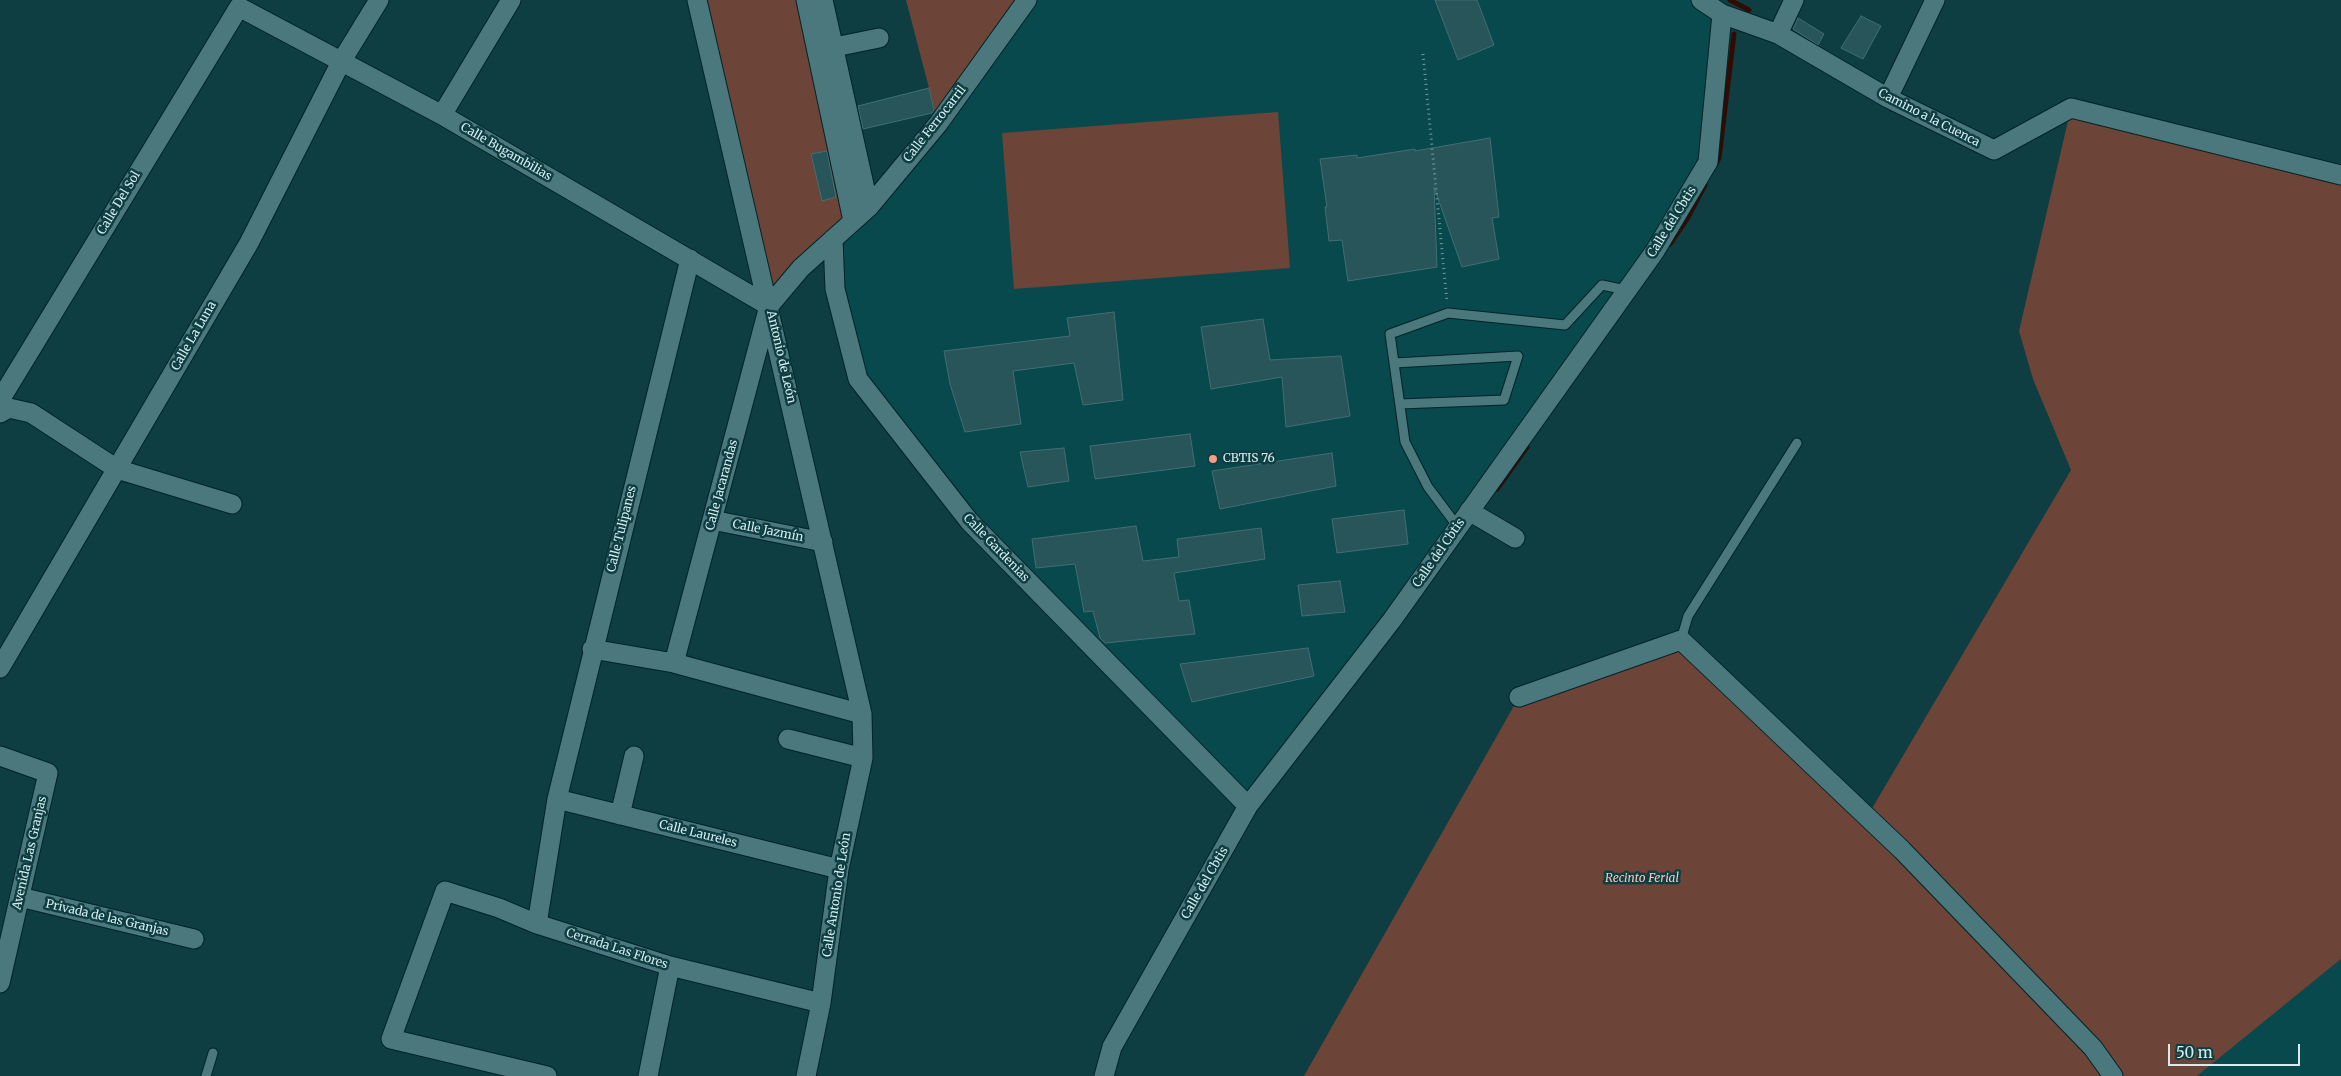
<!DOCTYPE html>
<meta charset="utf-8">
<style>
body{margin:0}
#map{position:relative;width:2341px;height:1076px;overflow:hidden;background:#0e3e42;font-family:Merriweather,serif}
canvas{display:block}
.scale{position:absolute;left:2168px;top:1044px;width:132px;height:22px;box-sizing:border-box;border:2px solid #d4ecee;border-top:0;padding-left:6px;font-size:15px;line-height:18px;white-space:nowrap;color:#d4ecee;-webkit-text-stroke:4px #0e3e42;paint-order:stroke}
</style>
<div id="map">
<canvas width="2341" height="1076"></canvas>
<div class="scale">50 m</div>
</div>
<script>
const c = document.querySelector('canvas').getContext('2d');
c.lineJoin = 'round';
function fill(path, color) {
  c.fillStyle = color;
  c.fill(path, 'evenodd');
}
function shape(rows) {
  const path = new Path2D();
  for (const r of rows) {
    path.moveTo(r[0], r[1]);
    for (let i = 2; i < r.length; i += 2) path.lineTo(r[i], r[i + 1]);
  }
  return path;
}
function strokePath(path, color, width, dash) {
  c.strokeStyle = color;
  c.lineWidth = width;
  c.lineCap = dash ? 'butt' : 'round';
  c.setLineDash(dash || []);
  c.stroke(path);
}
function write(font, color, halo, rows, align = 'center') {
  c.font = font + ' Merriweather,serif';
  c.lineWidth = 5;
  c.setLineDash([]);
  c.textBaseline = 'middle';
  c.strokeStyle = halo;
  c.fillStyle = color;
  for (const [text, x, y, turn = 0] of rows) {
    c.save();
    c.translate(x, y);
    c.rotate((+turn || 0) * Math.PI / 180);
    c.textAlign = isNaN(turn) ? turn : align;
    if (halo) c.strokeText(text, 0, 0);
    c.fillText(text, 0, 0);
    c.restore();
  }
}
fill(shape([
 [1027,0,1697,0,1722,14,1708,162,1248,806,988,540,858,379,835,289,837,235],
 [2341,959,2341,1076,2197,1076]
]), '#08494e');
fill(shape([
 [697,0,823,0,853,221,769,306],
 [906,0,1027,0,938,124,929,88],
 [2071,108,2341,183,2341,959,2197,1076,1304,1076,1519,697,1681,640,1867,817,2071,470,2033,379,2019,331],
 [1278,112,1290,268,1014,289,1002,133]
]), '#6c4438');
strokePath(shape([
 [1730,0,1749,10],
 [1715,166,1719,158,1734,34],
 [1670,244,1687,219,1705,185],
 [1497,489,1527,447]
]), '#320c02', 5);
const building = shape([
 [1435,0,1477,0,1494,45,1458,60,1435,0],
 [1861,16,1881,26,1863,59,1841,48,1861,16],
 [1798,18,1824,34,1818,45,1793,29,1798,18],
 [929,88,934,110,932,113,863,129,858,106,929,88],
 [1490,138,1499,217,1492,218,1499,259,1462,267,1434,187,1437,267,1348,281,1342,240,1329,241,1325,207,1327,207,1320,159,1357,155,1357,158,1415,149,1415,151,1490,138],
 [827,151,836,197,822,201,811,154,827,151],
 [1114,312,1123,400,1083,405,1074,363,1013,371,1021,424,965,432,950,384,944,351,1070,336,1067,318,1114,312],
 [1263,319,1270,360,1341,356,1350,416,1286,427,1282,377,1211,389,1201,327,1263,319],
 [1190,434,1195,466,1095,479,1090,446,1190,434],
 [1064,448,1069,481,1028,487,1020,452,1064,448],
 [1332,453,1336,486,1220,509,1212,471,1332,453],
 [1404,510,1408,544,1337,553,1332,519,1404,510],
 [1136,526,1143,561,1179,557,1177,539,1261,528,1265,559,1174,573,1179,601,1189,600,1195,634,1105,643,1100,638,1093,611,1084,612,1075,564,1036,568,1032,539,1136,526],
 [1340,581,1345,612,1302,616,1298,585,1340,581],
 [1308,648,1314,676,1192,702,1180,664,1308,648]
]);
fill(building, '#285559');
strokePath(building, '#426e73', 1);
const lane = shape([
 [1394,363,1518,356,1504,400,1400,404],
 [1458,527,1428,487,1405,442,1390,334,1448,313,1565,325,1602,285,1626,290],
 [1681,640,1688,616,1797,443],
 [206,1076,213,1053]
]);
const street = shape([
 [697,0,862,714,863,758,839,869,821,1003,806,1076],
 [806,0,853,221],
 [823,0,869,207],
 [1701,0,1722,14,1778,34,1888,98,1994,150,2071,108,2341,175],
 [1778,34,1794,0],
 [820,50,879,38],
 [1888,98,1935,0],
 [442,115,511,0],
 [833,239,835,289,858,379,969,521,1248,806],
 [0,400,239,7,442,115,769,306],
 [0,413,9,408,31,413,117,469,232,504],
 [1469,511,1515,538],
 [712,520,823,542],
 [592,649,674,663,862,714],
 [674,663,769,306,801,268,869,207,938,124,1027,0],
 [0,668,249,243,341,62,379,0],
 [1519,697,1681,640,1902,850,2093,1048,2113,1076],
 [788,739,863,758],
 [0,756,48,773,0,983],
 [557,799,839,869],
 [620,815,634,756],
 [20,897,194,939],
 [537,924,557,799,690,259],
 [547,1076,391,1039,445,891,499,908,537,924,670,966,821,1003],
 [648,1076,670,966],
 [1104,1076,1112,1047,1248,806,1392,620,1655,251,1708,162,1722,14]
]);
strokePath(lane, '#002327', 11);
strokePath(street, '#002327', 21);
strokePath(shape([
 [1423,54,1447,302]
]), '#769a9d', 3, [1, 4]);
strokePath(lane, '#4b787d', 9);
strokePath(street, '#4b787d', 19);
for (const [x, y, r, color] of [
 [1213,459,5,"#f39f85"]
]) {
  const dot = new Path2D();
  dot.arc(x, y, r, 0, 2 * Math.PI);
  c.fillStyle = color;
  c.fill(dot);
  strokePath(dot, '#0e3e42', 2);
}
write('12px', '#d4ecee', '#0e3e42', [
 ["Camino a la Cuenca",1929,118,27],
 ["Calle Ferrocarril",935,124,-52],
 ["Calle Bugambilias",506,152,30],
 ["Calle Del Sol",119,203,-59],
 ["Calle del Cbtis",1672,222,-58],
 ["Calle La Luna",194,336,-60],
 ["Antonio de León",781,357,77],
 ["Calle Jacarandas",722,485,-75],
 ["Calle Tulipanes",622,529,-76],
 ["Calle Jazmín",768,531,11],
 ["Calle Gardenias",996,548,46],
 ["Calle del Cbtis",1439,553,-55],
 ["Calle Laureles",698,834,14],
 ["Avenida Las Granjas",30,853,-77],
 ["Calle del Cbtis",1205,883,-60],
 ["Calle Antonio de León",837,895,-81],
 ["Privada de las Granjas",107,918,13],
 ["Cerrada Las Flores",617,949,18]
]);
write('12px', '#d4ecee', '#0e3e42', [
 ["CBTIS 76",1223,459]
], 'left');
write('italic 12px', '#f7c8ba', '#0e3e42', [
 ["Recinto Ferial",1642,879]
]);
</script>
